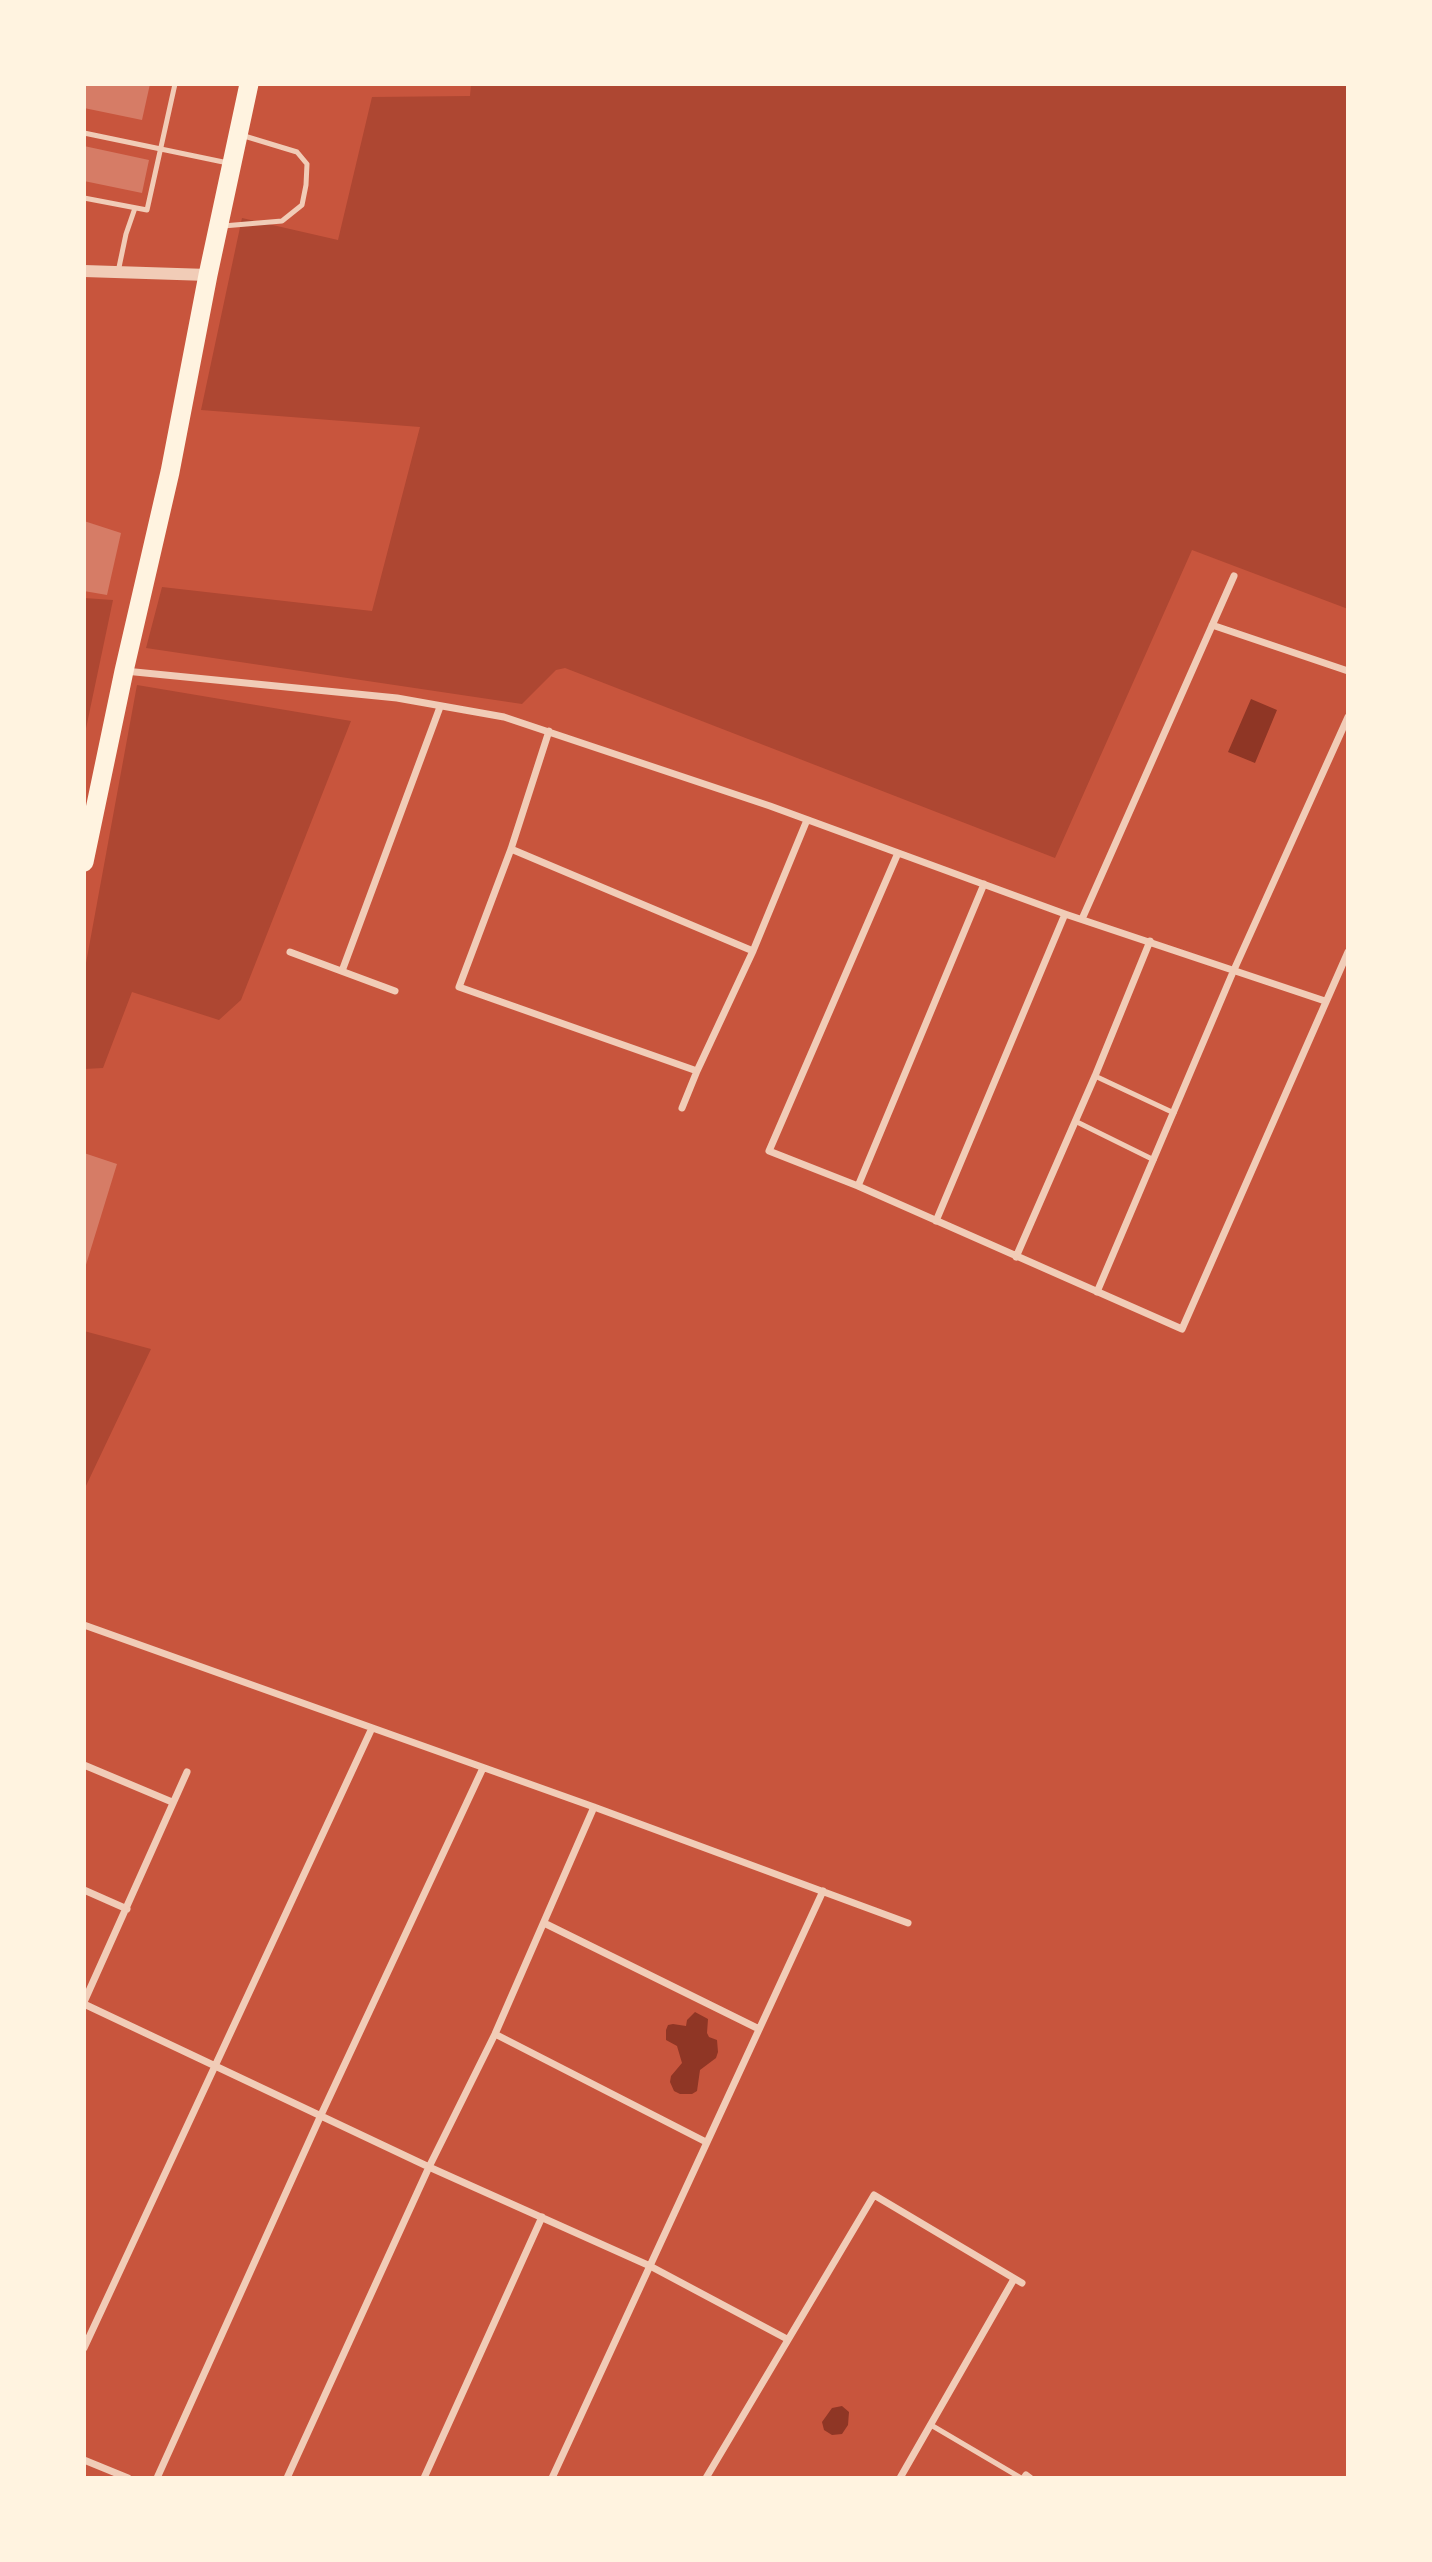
<!DOCTYPE html>
<style>
body{margin:0}
#map{position:relative;width:1432px;height:2562px;overflow:hidden;background:#c8553d;font-family:"Alegreya Sans",sans-serif}
canvas{display:block}
.frame{position:absolute;inset:0;border:86px solid #fff3e0;pointer-events:none}
</style>
<div id="map">
<canvas width="1432" height="2562"></canvas>
<div class="frame"></div>
</div>
<script>
const c = document.querySelector('canvas').getContext('2d');
c.lineJoin = 'round';
function fill(path, color) {
  c.fillStyle = color;
  c.fill(path, 'evenodd');
}
function shape(rows) {
  const path = new Path2D();
  for (const r of rows) {
    path.moveTo(r[0], r[1]);
    for (let i = 2; i < r.length; i += 2) path.lineTo(r[i], r[i + 1]);
  }
  return path;
}
function strokePath(path, color, width, dash) {
  c.strokeStyle = color;
  c.lineWidth = width;
  c.lineCap = dash ? 'butt' : 'round';
  c.setLineDash(dash || []);
  c.stroke(path);
}
fill(shape([
 [471,84,1348,84,1348,609,1192,550,1055,858,565,668,556,670,522,704,146,648,162,587,372,611,420,427,201,410,242,218,338,240,372,97,470,96],
 [84,598,113,600,84,738],
 [137,685,351,721,241,1000,219,1020,132,992,103,1068,84,1069,84,974],
 [84,1331,151,1349,84,1490]
]), '#ae4732');
fill(shape([
 [1251,699,1277,710,1255,763,1228,752],
 [695,2012,708,2019,707,2033,709,2037,717,2040,718,2052,716,2058,700,2070,697,2091,692,2094,680,2094,674,2091,670,2082,671,2076,682,2063,677,2046,666,2040,666,2030,668,2025,673,2024,686,2026,687,2020],
 [842,2406,849,2412,848,2425,842,2434,832,2435,824,2430,822,2422,832,2408]
]), '#8f3625');
fill(shape([
 [84,84,150,84,142,120,84,108],
 [84,146,149,160,142,193,84,181],
 [84,521,121,533,107,595,84,591],
 [84,1153,117,1164,85,1268,84,1268]
]), '#d67c66');
strokePath(shape([
 [84,133,228,163],
 [84,198,147,210,175,84],
 [223,226,282,221,302,205,306,185,307,164,297,152,241,135],
 [118,272,126,234,135,208],
 [1095,1076,1174,1113],
 [1075,1121,1154,1160],
 [931,2425,1021,2478]
]), '#f1ccb7', 5);
strokePath(shape([
 [1212,625,1348,671],
 [125,671,397,698,504,717,770,806,1065,914,1325,1001],
 [549,731,511,849,459,987,697,1071,753,951,807,820],
 [511,849,753,951],
 [898,853,769,1151,858,1186,1182,1329,1348,952],
 [1082,919,1234,576],
 [290,952,395,991],
 [342,971,440,707],
 [682,1108,697,1071],
 [858,1186,984,884],
 [936,1221,1065,914],
 [1016,1257,1095,1076,1150,941],
 [1097,1292,1233,972,1348,717],
 [84,1625,594,1807,908,1923],
 [84,1765,172,1802],
 [84,1890,127,1909],
 [544,1923,759,2029],
 [84,2002,187,1772],
 [84,2004,429,2167,650,2266,787,2339],
 [495,2034,706,2142],
 [84,2348,372,1728],
 [84,2460,128,2478],
 [157,2478,321,2115,483,1768],
 [287,2478,429,2167,495,2034,594,1807],
 [424,2478,542,2217],
 [552,2478,823,1891],
 [706,2478,874,2195,1022,2283],
 [900,2478,1014,2279],
 [1024,2478,1026,2475,1030,2478]
]), '#f1ccb7', 7);
strokePath(shape([
 [84,271,208,275]
]), '#f1ccb7', 12);
strokePath(shape([
 [84,862,124,671,170,472,208,275,249,84]
]), '#fff3e0', 19);
</script>
